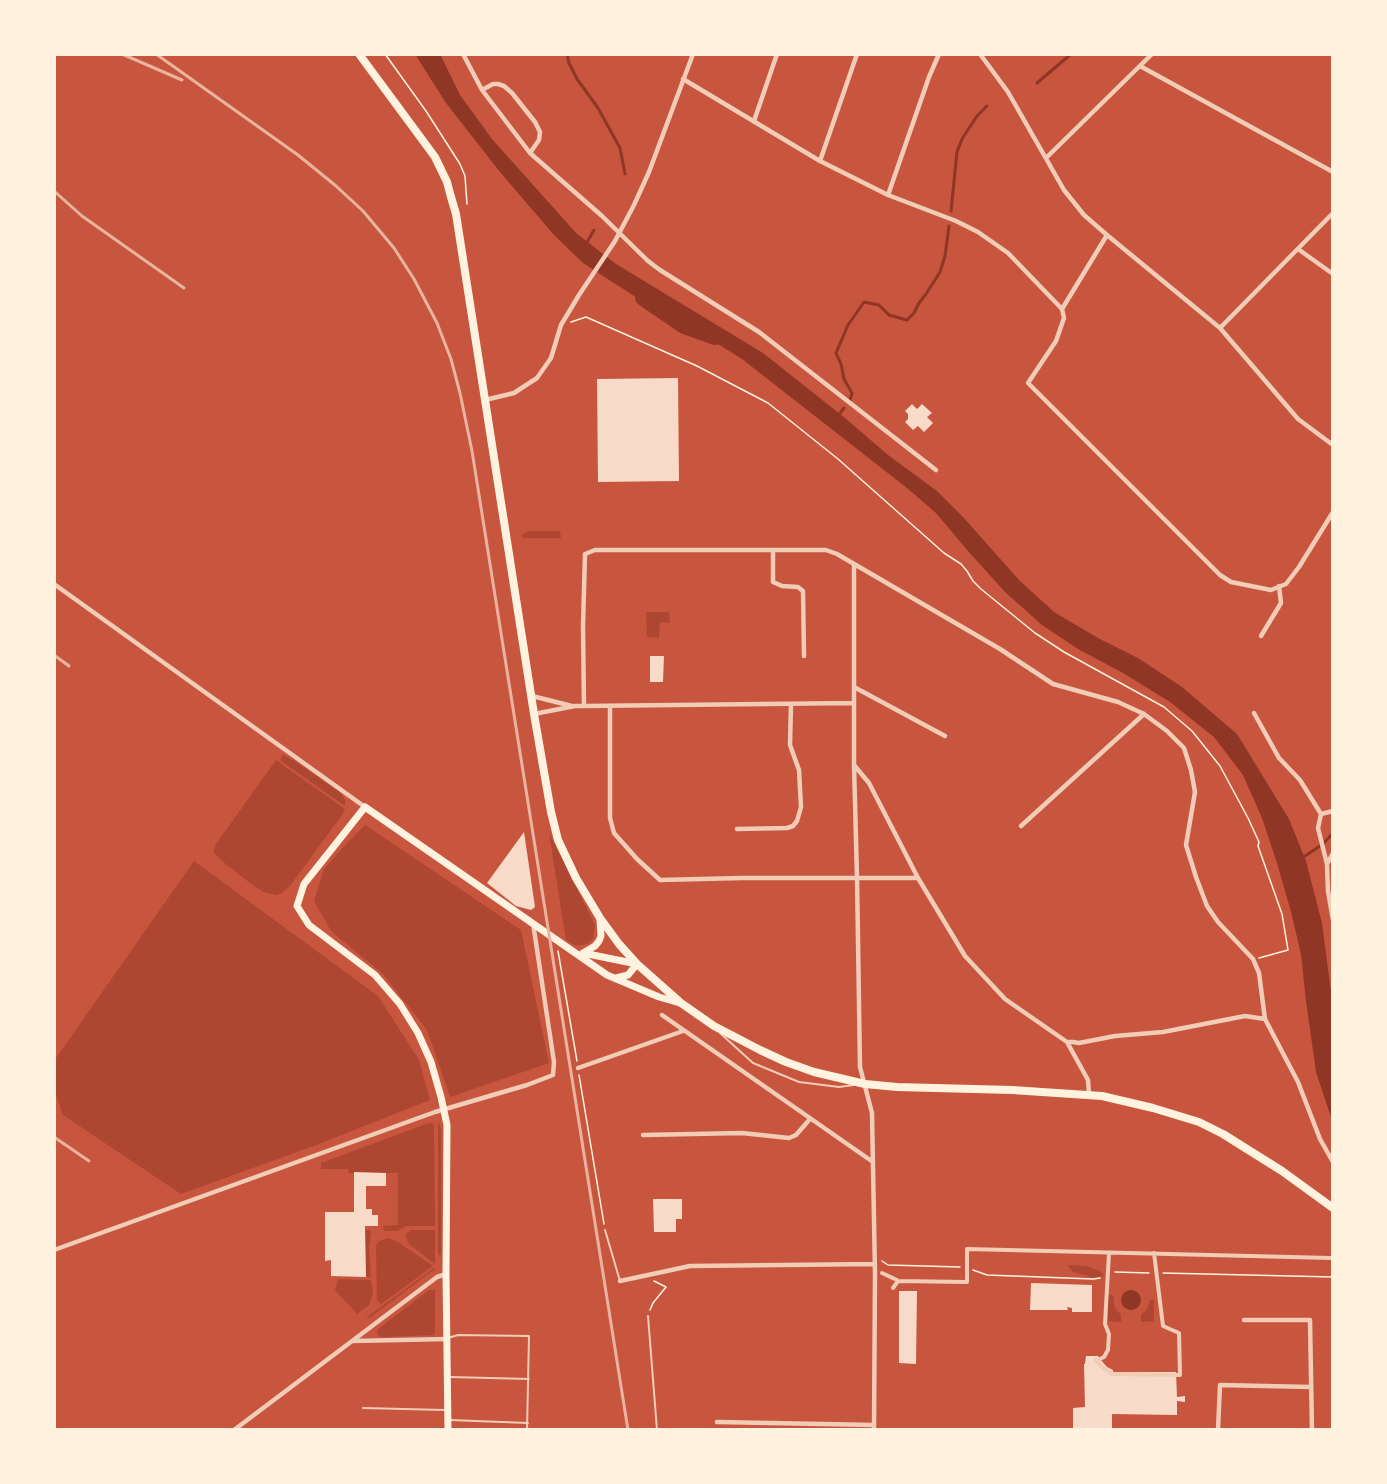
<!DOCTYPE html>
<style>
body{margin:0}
#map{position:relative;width:1387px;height:1484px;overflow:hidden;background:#c8553d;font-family:Roboto,sans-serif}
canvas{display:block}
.frame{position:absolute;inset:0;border:56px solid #fff3e0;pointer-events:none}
</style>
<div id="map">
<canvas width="1387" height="1484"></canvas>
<div class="frame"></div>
</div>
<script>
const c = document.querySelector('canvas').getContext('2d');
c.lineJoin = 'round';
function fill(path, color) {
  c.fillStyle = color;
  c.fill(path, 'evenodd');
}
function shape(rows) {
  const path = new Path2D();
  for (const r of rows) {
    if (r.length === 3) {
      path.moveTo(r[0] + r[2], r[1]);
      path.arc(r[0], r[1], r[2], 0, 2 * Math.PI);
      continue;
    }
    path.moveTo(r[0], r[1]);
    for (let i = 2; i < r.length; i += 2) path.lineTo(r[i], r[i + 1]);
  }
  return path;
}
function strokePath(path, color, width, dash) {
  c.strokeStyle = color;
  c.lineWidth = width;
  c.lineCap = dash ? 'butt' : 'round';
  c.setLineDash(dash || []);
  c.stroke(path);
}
fill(shape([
 [528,531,560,531,561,538,524,538,521,536],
 [646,612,669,612,670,623,660,622,659,638,647,637],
 [284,755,293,760,341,793,345,800,345,806,281,761,281,757],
 [276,760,345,809,342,815,290,886,282,893,276,895,264,892,254,886,228,866,214,853,214,850,216,844],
 [365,825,521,930,549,1063,450,1097,427,1030,383,974,331,931,314,901,324,869,346,844],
 [549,833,595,925,593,938,589,943,583,945,575,945,566,940],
 [194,861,378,996,419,1060,430,1100,319,1144,181,1194,63,1115,54,1089,54,1061],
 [438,1122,441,1128,441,1255,438,1255],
 [432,1123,434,1124,435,1226,406,1226,398,1231,384,1231,383,1226,398,1225,398,1173,349,1173,348,1169,321,1169,321,1163,426,1124],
 [365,1230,370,1230,371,1232,369,1248,371,1277,366,1277],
 [411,1230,435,1230,435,1264,409,1244,407,1240,406,1234],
 [389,1238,398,1242,433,1266,381,1304,377,1300,376,1245,379,1241],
 [1067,1265,1087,1266,1100,1271,1104,1275,1093,1279,1089,1276,1073,1272],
 [434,1268,435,1269,373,1315,369,1318,366,1318],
 [338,1279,371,1280,373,1293,369,1305,357,1314,335,1290],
 [429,1290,435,1290,435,1333,433,1335,383,1337,377,1335,378,1329],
 [1108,1295,1113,1295,1114,1306,1118,1312,1121,1314,1121,1322,1108,1321],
 [1150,1300,1154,1300,1154,1321,1141,1322,1141,1315,1147,1309]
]), '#ae4732');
fill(shape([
 [415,54,440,54,460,95,492,139,576,233,616,264,763,353,845,418,888,455,937,491,963,517,1019,580,1054,612,1098,638,1138,658,1182,687,1237,734,1289,819,1306,861,1322,923,1333,1007,1333,1123,1316,1072,1306,1001,1301,954,1291,912,1277,863,1262,818,1243,775,1214,737,1170,702,1123,673,1078,649,1042,625,1005,592,968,551,936,513,907,488,742,359,678,319,634,296,583,263,554,235,500,172,446,103],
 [1131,1300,10]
]), '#8f3625');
strokePath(shape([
 [567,54,569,63,577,79,598,108,620,148,625,174],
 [1037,83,1071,54],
 [951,211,957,152,962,139,977,116,987,106],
 [586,244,594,230],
 [850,400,852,393,844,379,841,364,836,353,848,325,864,302,879,305,889,315,907,320,914,313,919,303,926,294,940,272,945,256,949,226],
 [838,416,844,408],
 [1302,858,1323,844,1333,833]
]), '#8f3625', 3);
strokePath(shape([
 [643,298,684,326,715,337]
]), '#8f3625', 16);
fill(shape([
 [678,378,679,481,598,482,597,379],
 [912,404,917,409,922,404,932,413,927,417,933,423,924,432,918,426,913,430,905,422,908,419,908,414,905,411],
 [650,656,664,656,663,682,650,682],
 [524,832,535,907,531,910,516,906,487,883],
 [354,1172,386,1173,386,1186,366,1186,366,1209,372,1209,372,1215,378,1215,378,1226,365,1226,366,1277,331,1276,331,1260,325,1261,325,1212,354,1212],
 [653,1199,682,1199,682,1219,676,1219,676,1232,654,1232],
 [1031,1283,1092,1285,1092,1312,1072,1312,1072,1308,1067,1307,1068,1310,1030,1310],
 [899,1291,917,1291,916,1364,899,1363],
 [1086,1356,1098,1356,1100,1359,1107,1367,1113,1370,1113,1372,1176,1372,1177,1397,1185,1396,1185,1402,1177,1401,1177,1415,1112,1414,1112,1430,1073,1430,1073,1408,1085,1407,1084,1364,1085,1364]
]), '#f7dbc8');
strokePath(shape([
 [385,54,426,111,460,164,465,176,467,204],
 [571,322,586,317,697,366,768,403,838,459,944,553,961,564,967,571,973,581,981,589,1035,633,1064,652,1164,707,1192,731,1220,766,1248,818,1259,842,1258,846,1282,914,1288,950,1259,958],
 [558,951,577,1061],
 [579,1075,604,1224],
 [882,1261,888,1265,960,1267],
 [973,1270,987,1275,1093,1279,1100,1278],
 [1115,1272,1149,1273],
 [1163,1273,1333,1277],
 [650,1310,653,1303,666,1287,654,1281]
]), '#fff3e0', 1.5);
strokePath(shape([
 [720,1033,753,1063,799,1082,839,1087,854,1085],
 [605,1230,620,1281],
 [648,1316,657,1430],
 [448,1338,458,1335,529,1336,527,1430],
 [450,1377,529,1379],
 [363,1408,445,1410],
 [450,1420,528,1423]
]), '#f1ccb7', 2);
strokePath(shape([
 [882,1273,897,1280],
 [893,1288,898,1281,967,1282,967,1249,1331,1258,1333,1257],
 [1100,1359,1104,1357,1108,1350,1109,1334,1105,1324,1109,1253],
 [1096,1360,1103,1368,1112,1374,1180,1375,1179,1333,1163,1326,1154,1253]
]), '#f1ccb7', 4);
strokePath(shape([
 [463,54,482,90,530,153,602,216,648,261,660,270,759,332,936,470],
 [980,54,1008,92,1064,190,1084,215,1107,235,1220,328,1298,419,1333,445],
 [1140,66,1333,172],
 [683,79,820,161,888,195,956,221,978,232,1008,253,1062,309,1064,318,1056,341,1028,383,1220,575,1231,582,1271,590,1286,584,1299,567,1333,512],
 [482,90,493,84,498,84,504,86,512,93,535,122,540,132,539,140,530,153],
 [754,121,777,54],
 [1046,158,1152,54],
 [820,161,857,54],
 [888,195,929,77,939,54],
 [1298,249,1333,274],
 [1062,309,1107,235],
 [1220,328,1333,213],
 [485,400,514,393,537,378,551,358,561,325,579,295,615,241,634,205,649,172,693,54],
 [773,550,773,582,782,586,798,587,803,591,804,656],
 [854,564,854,765,857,877,860,1067,872,1113,875,1273,874,1430],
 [54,584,365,807],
 [1261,636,1281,603,1279,586],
 [854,687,945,736],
 [532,696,572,706],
 [584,706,583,626,585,554,595,550,826,550,837,554,1000,649,1053,684,1118,702,1144,714,1167,731,1184,748,1191,770,1195,792,1186,845,1196,877,1207,906,1218,922,1253,959,1259,973,1265,1019,1298,1082,1320,1139,1333,1162],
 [610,707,610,818,614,833,637,859,660,880,742,878,918,878],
 [1254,713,1279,758,1300,780,1321,814,1318,828,1327,864],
 [534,714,575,706,584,706,854,703],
 [854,765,869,783,918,878,965,956,1005,999,1067,1042,1088,1080,1089,1095],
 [1321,814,1333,811],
 [1021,826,1144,714],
 [737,829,787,828,793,826,797,821,801,807,799,770,790,745,791,704],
 [1333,853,1327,864,1328,891,1333,920],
 [662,1015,873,1162],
 [1067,1042,1073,1042,1079,1043,1115,1036,1163,1032,1245,1016,1265,1019],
 [578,1068,683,1031],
 [643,1135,742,1133,789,1138,796,1135,810,1119],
 [54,1250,435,1112,527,1085,553,1075,554,1062,533,923],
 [620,1281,690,1266,875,1264],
 [1244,1320,1310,1320,1312,1430],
 [353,1341,447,1339],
 [717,1422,874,1425],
 [234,1430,437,1277,446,1274],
 [1218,1430,1220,1385,1311,1387]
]), '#f1ccb7', 4.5);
strokePath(shape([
 [583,953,637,964,628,975,616,978],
 [583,953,595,946,599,941,601,936,600,919],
 [448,1430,446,1274,447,1125,441,1097,431,1062,418,1033,400,1004,375,975,309,925,297,906,304,884,365,807,607,975,659,997,680,1003]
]), '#fff3e0', 7);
strokePath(shape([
 [359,54,435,157,447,182,451,197,456,214,534,714,551,812,558,840,576,878,600,918,619,944,637,964,681,1003,714,1026,760,1050,786,1062,814,1072,865,1084,897,1087,1012,1090,1102,1096,1153,1108,1199,1122,1223,1134,1282,1171,1333,1208]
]), '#fff3e0', 8);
strokePath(shape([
 [122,54,182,80],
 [156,54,298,155,336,186,363,211,394,248,414,279,437,323,451,359,460,393,472,451,628,1430],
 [54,191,82,216,184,288],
 [54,655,69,666],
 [54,1137,89,1161]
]), '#e9b49f', 3);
</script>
